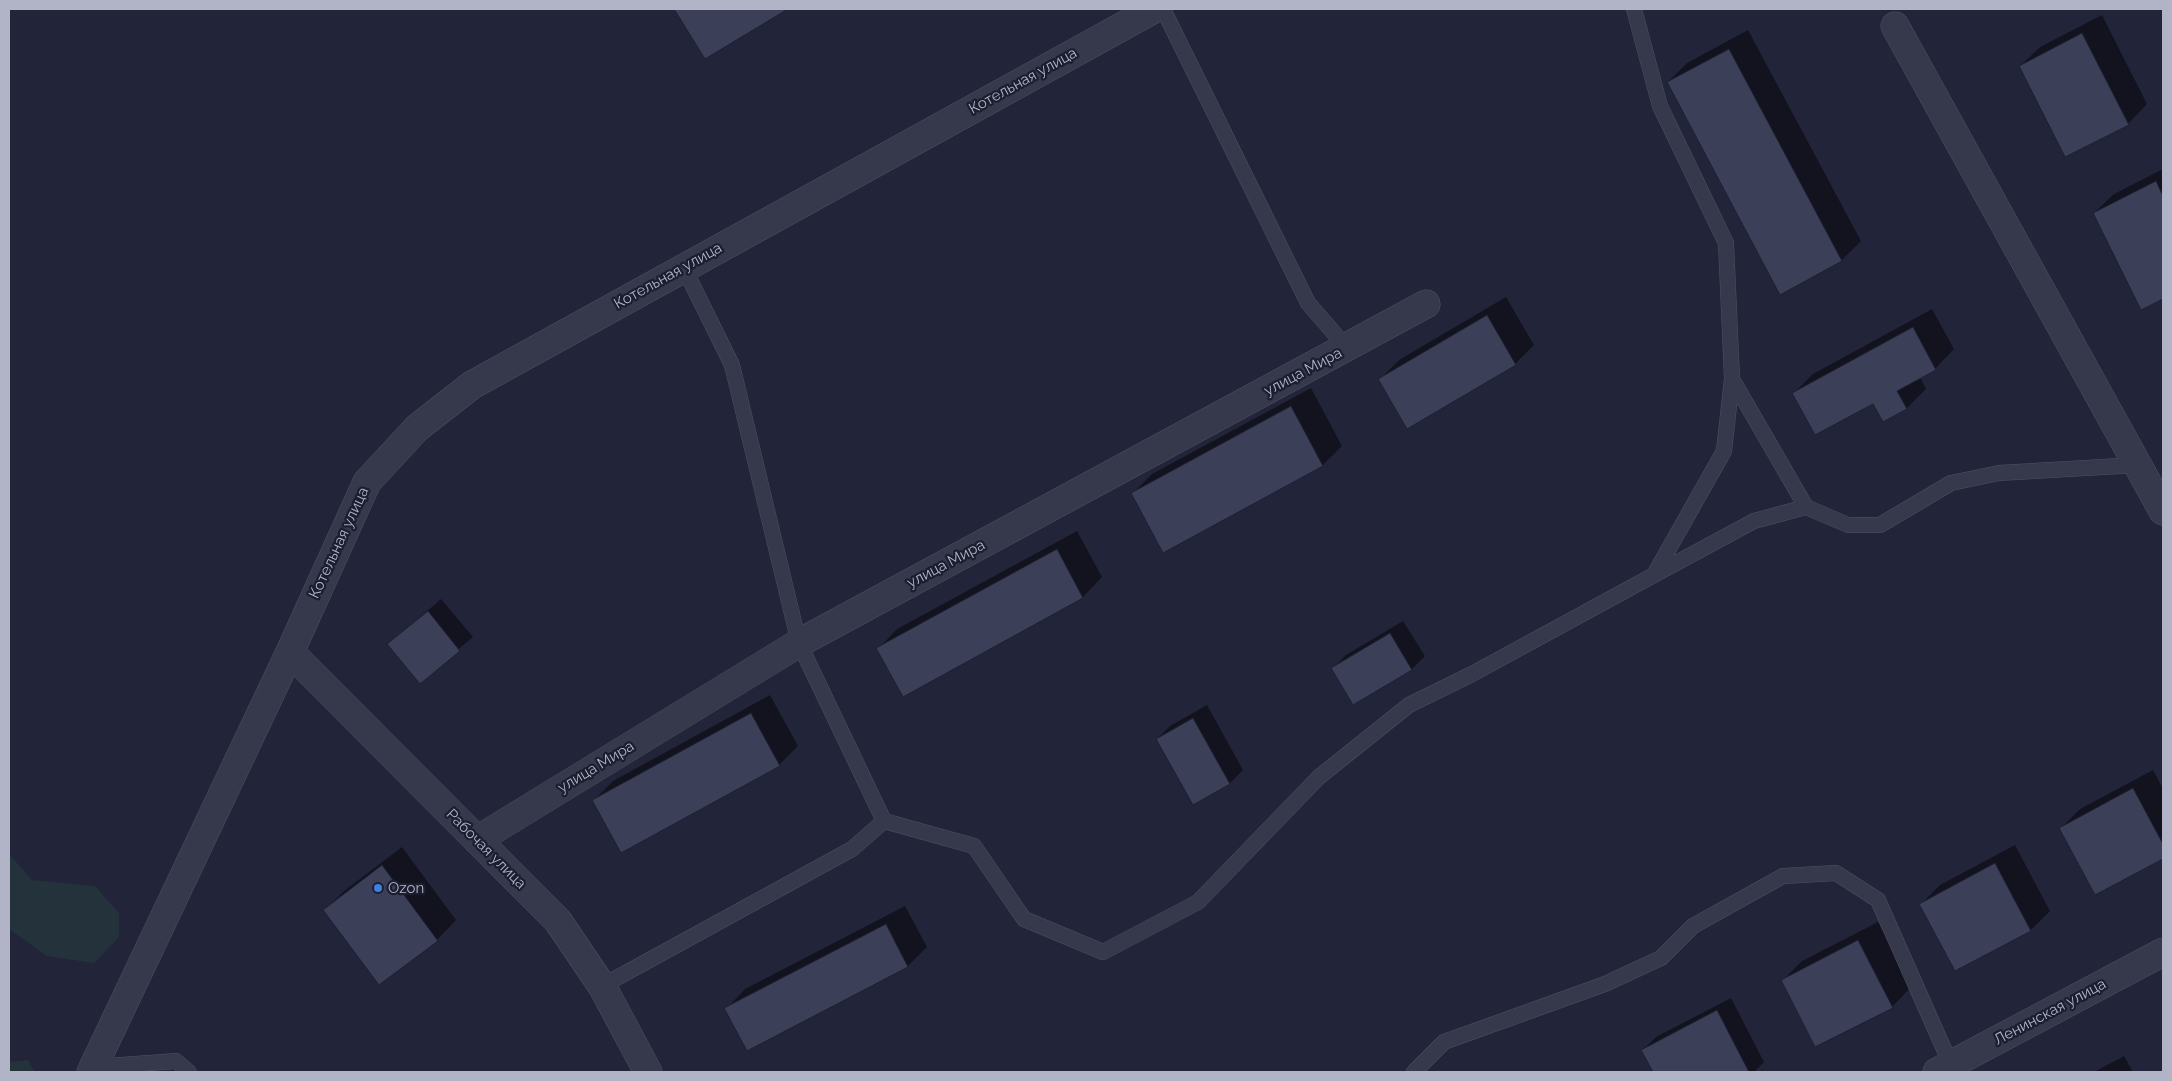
<!DOCTYPE html>
<meta charset="utf-8">
<style>
body{margin:0}
#map{position:relative;width:2172px;height:1081px;overflow:hidden;background:#22253a;font-family:Raleway,sans-serif}
canvas{display:block}
.frame{position:absolute;inset:0;border:10px solid #b1b3c7;pointer-events:none}
</style>
<div id="map">
<canvas width="2172" height="1081"></canvas>
<div class="frame"></div>
</div>
<script>
const c = document.querySelector('canvas').getContext('2d');
c.lineJoin = 'round';
function fill(path, color) {
  c.fillStyle = color;
  c.fill(path, 'evenodd');
}
function shape(rows) {
  const path = new Path2D();
  for (const r of rows) {
    path.moveTo(r[0], r[1]);
    for (let i = 2; i < r.length; i += 2) path.lineTo(r[i], r[i + 1]);
  }
  return path;
}
function strokePath(path, color, width, dash) {
  c.strokeStyle = color;
  c.lineWidth = width;
  c.lineCap = dash ? 'butt' : 'round';
  c.setLineDash(dash || []);
  c.stroke(path);
}
function write(font, color, halo, rows, align = 'center') {
  c.font = font + ' Raleway,sans-serif';
  c.lineWidth = 4.5;
  c.setLineDash([]);
  c.textBaseline = 'middle';
  c.strokeStyle = halo;
  c.fillStyle = color;
  for (const [text, x, y, turn = 0] of rows) {
    c.save();
    c.translate(x, y);
    c.rotate((+turn || 0) * Math.PI / 180);
    c.textAlign = isNaN(turn) ? turn : align;
    if (halo) c.strokeText(text, 0, 0);
    c.fillText(text, 0, 0);
    c.restore();
  }
}
fill(shape([
 [9,854,32,880,95,886,119,913,119,937,94,963,47,956,9,929],
 [28,1060,35,1072,9,1072,9,1062]
]), '#24323b');
fill(shape([
 [675,9,785,9,705,58],
 [2102,15,2147,104,2128,124,2020,66,2040,47],
 [1748,30,1861,241,1842,260,1668,82,1687,63],
 [2163,169,2163,297,2142,308,2094,213,2114,194],
 [1506,297,1534,345,1515,364,1380,379,1399,360],
 [1932,309,1954,349,1935,369,1920,377,1926,389,1907,408,1884,421,1874,402,1794,393,1813,374],
 [1311,388,1342,446,1323,465,1164,552,1133,493,1152,474],
 [1077,531,1102,577,1083,597,904,695,878,649,897,629],
 [441,599,473,637,420,682,389,644],
 [1403,621,1425,656,1412,669,1353,704,1332,669,1346,655],
 [770,695,798,746,779,765,594,800,613,781],
 [1207,705,1243,770,1230,783,1194,803,1157,739,1170,726],
 [2153,770,2163,789,2163,857,2096,894,2061,828,2080,809],
 [2015,845,2050,911,2031,930,1956,970,1921,904,1940,885],
 [402,847,456,920,437,940,379,983,325,910,344,891],
 [905,906,927,947,908,966,726,1009,745,989],
 [1878,922,1911,987,1892,1007,1783,980,1802,961],
 [1731,998,1764,1062,1754,1072,1654,1072,1643,1050,1656,1037],
 [2124,1056,2133,1072,2094,1072]
]), '#0007');
const building = shape([
 [674,9,788,9,705,59,674,9],
 [2082,33,2129,125,2065,157,2019,66,2082,33],
 [1729,49,1842,261,1780,295,1667,82,1729,49],
 [2156,181,2163,196,2163,299,2141,310,2093,213,2156,181],
 [1487,315,1516,365,1407,429,1378,379,1487,315],
 [1913,327,1936,370,1897,391,1907,409,1883,422,1873,404,1815,435,1792,393,1913,327],
 [1291,406,1323,466,1163,553,1131,493,1291,406],
 [1057,549,1083,598,903,697,876,648,1057,549],
 [428,611,460,651,420,684,387,644,428,611],
 [1390,633,1412,670,1353,705,1331,668,1390,633],
 [751,713,780,766,621,853,592,800,751,713],
 [1193,718,1230,784,1193,805,1156,739,1193,718],
 [2133,788,2163,844,2163,859,2095,895,2059,828,2133,788],
 [1995,863,2031,931,1955,971,1919,904,1995,863],
 [382,865,438,941,379,985,323,910,382,865],
 [886,924,908,967,747,1051,724,1008,886,924],
 [1858,940,1893,1008,1815,1047,1781,980,1858,940],
 [1717,1010,1749,1072,1653,1072,1641,1050,1717,1010]
]);
fill(building, '#3c3f58');
strokePath(building, '#1d2031', 1);
const lane = shape([
 [1163,9,1308,303,1347,348],
 [1732,379,1806,507],
 [1654,575,1754,521,1806,507,1848,525,1880,525,1951,483,1999,473,2137,465],
 [884,821,974,846,1024,919,1103,952,1198,902,1319,777,1409,705,1472,674,1654,575,1724,451,1732,379,1726,243,1660,106,1634,9],
 [602,986,852,849,884,821,799,643,732,365,684,268],
 [94,1067,176,1061,189,1072],
 [1414,1072,1444,1042,1605,984,1661,958,1693,926,1783,876,1836,873,1878,900,1951,1065]
]);
const street = shape([
 [1895,26,2163,511],
 [290,652,558,921,602,986,648,1072],
 [477,840,799,643,1426,304],
 [91,1072,290,652,367,482,417,428,472,385,1154,9],
 [1937,1072,2163,952]
]);
strokePath(lane, '#4e5062', 16);
strokePath(street, '#4e5062', 29);
strokePath(lane, '#36384b', 15);
strokePath(street, '#36384b', 28);
for (const [x, y, r, color] of [
 [378,888,5,"#3f7fe0"]
]) {
  const dot = new Path2D();
  dot.arc(x, y, r, 0, 2 * Math.PI);
  c.fillStyle = color;
  c.fill(dot);
  strokePath(dot, '#1b1e2f', 2);
}
write('15px', '#b1b3c7', '#1b1e2f', [
 ["Котельная улица",1023,81,-29],
 ["Котельная улица",668,276,-29],
 ["улица Мира",1303,372,-28],
 ["Котельная улица",339,543,-65],
 ["улица Мира",946,564,-28],
 ["улица Мира",596,767,-31],
 ["Рабочая улица",486,849,45],
 ["Ленинская улица",2050,1012,-28]
]);
write('15px', '#b1b3c7', '#1b1e2f', [
 ["Ozon",388,888]
], 'left');
</script>
